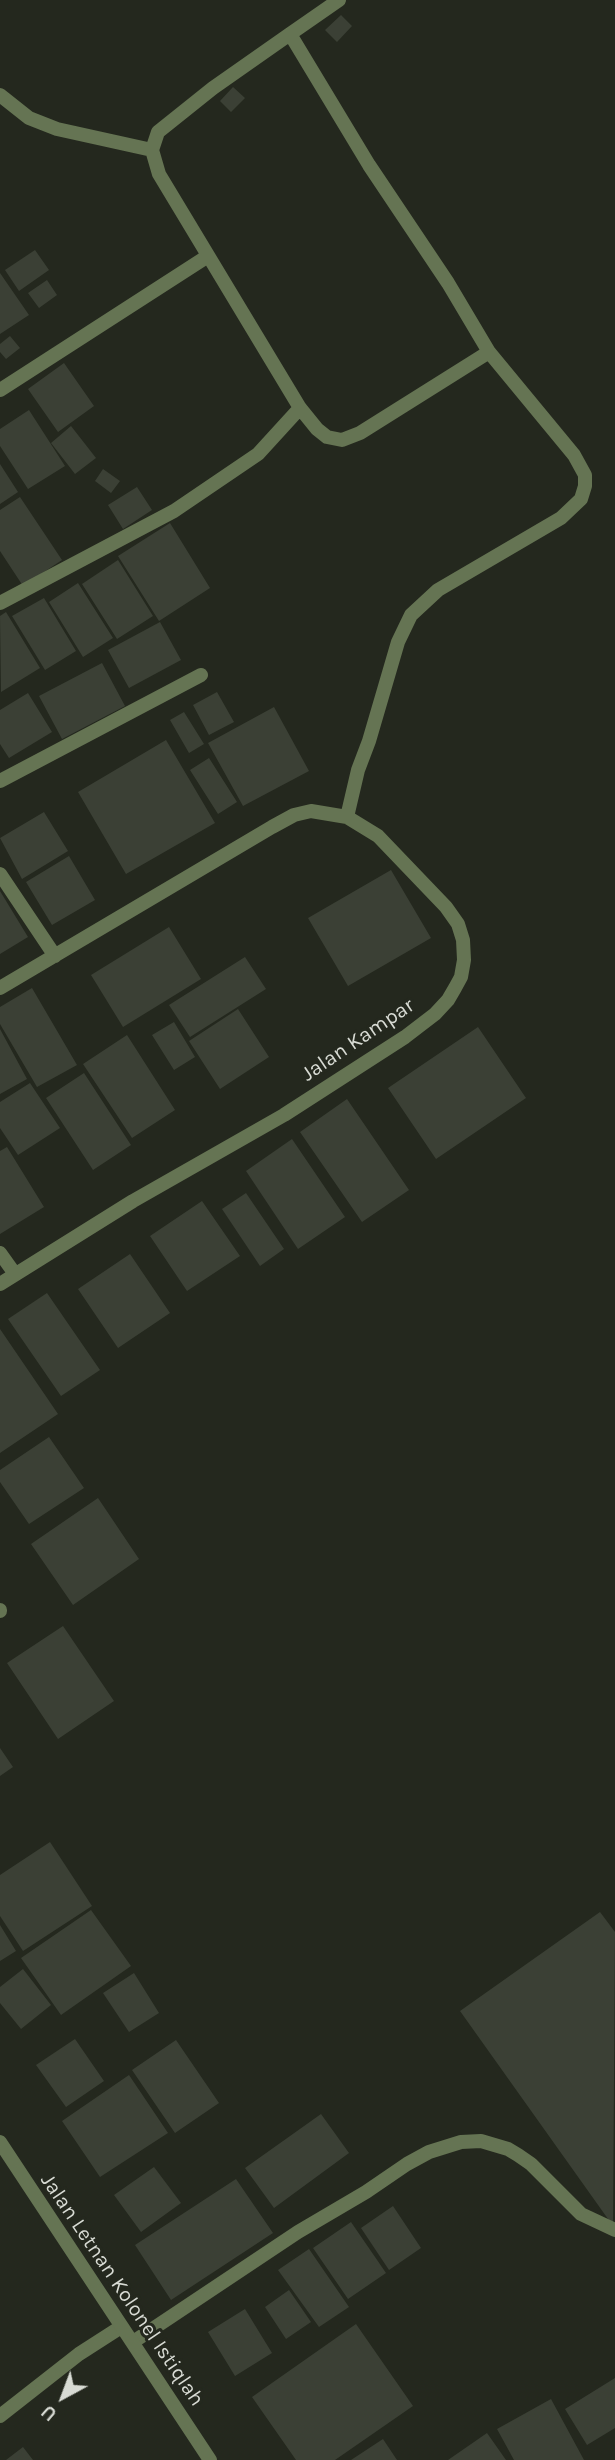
<!DOCTYPE html>
<style>
body{margin:0}
#map{position:relative;width:615px;height:2460px;overflow:hidden;background:#24281e;font-family:Karla,sans-serif}
canvas{display:block}
.north{position:absolute;left:28px;top:2362px;width:70px;height:70px;-webkit-text-stroke:5px #24281e;paint-order:stroke;rotate:221deg;font-size:19px;font-weight:700;line-height:28px;text-align:center;color:#d8dbd4}
.north::after{content:'';display:block;margin:auto;width:24px;height:32px;background:#d8dbd4;clip-path:polygon(50% 0,100% 100%,50% 72%,0 100%)}
</style>
<div id="map">
<canvas width="615" height="2460"></canvas>
<div class="north">U</div>
</div>
<script>
const c = document.querySelector('canvas').getContext('2d');
c.lineJoin = 'round';
function fill(path, color) {
  c.fillStyle = color;
  c.fill(path, 'evenodd');
}
function shape(rows) {
  const path = new Path2D();
  for (const r of rows) {
    path.moveTo(r[0], r[1]);
    for (let i = 2; i < r.length; i += 2) path.lineTo(r[i], r[i + 1]);
  }
  return path;
}
function strokePath(path, color, width, dash) {
  c.strokeStyle = color;
  c.lineWidth = width;
  c.lineCap = dash ? 'butt' : 'round';
  c.setLineDash(dash || []);
  c.stroke(path);
}
function write(font, color, halo, rows, align = 'center') {
  c.font = font + ' Karla,sans-serif';
  c.lineWidth = 6;
  c.setLineDash([]);
  c.textBaseline = 'middle';
  c.strokeStyle = halo;
  c.fillStyle = color;
  for (const [text, x, y, turn = 0] of rows) {
    c.save();
    c.translate(x, y);
    c.rotate((+turn || 0) * Math.PI / 180);
    c.textAlign = isNaN(turn) ? turn : align;
    if (halo) c.strokeText(text, 0, 0);
    c.fillText(text, 0, 0);
    c.restore();
  }
}
fill(shape([
 [341,15,352,26,337,42,325,30],
 [233,87,245,98,231,112,220,101],
 [35,250,49,270,19,291,5,270],
 [0,273,29,315,0,334],
 [47,280,57,295,39,308,28,293],
 [10,336,20,348,6,359,0,352,0,344],
 [64,363,94,406,58,432,28,389],
 [29,410,65,466,28,489,0,446,0,429],
 [71,426,96,458,75,474,51,443],
 [0,464,18,492,0,504],
 [103,469,120,481,111,493,95,481],
 [137,487,152,510,123,529,108,505],
 [20,497,62,560,23,586,0,551,0,510],
 [170,523,210,588,159,621,118,556],
 [118,560,153,616,117,639,82,584],
 [78,583,113,638,83,657,49,602],
 [44,598,76,651,45,670,12,616],
 [6,612,40,668,1,692,0,616],
 [160,622,181,660,129,688,108,650],
 [102,663,125,706,62,739,39,696],
 [217,692,234,722,209,735,193,705],
 [28,693,52,732,9,758,0,744,0,710],
 [274,707,309,771,243,806,208,743],
 [184,712,204,744,189,753,170,720],
 [166,740,215,823,126,874,78,792],
 [209,758,237,802,218,814,190,770],
 [44,812,68,851,22,879,0,838],
 [69,856,95,900,52,925,26,882],
 [391,870,431,938,348,986,308,918],
 [0,891,28,937,0,954],
 [169,927,201,979,123,1027,91,975],
 [245,957,266,989,190,1037,169,1005],
 [32,988,77,1065,37,1087,0,1024,0,1007],
 [238,1009,269,1057,220,1089,189,1041],
 [174,1022,195,1057,174,1070,152,1035],
 [478,1027,526,1098,436,1159,388,1088],
 [0,1029,27,1079,0,1094],
 [127,1035,175,1110,132,1138,83,1064],
 [84,1073,131,1145,93,1170,46,1098],
 [30,1083,60,1128,18,1155,0,1128,0,1102],
 [347,1099,409,1190,362,1222,300,1132],
 [292,1139,345,1217,298,1249,246,1171],
 [7,1147,44,1207,0,1234,0,1151],
 [246,1193,284,1249,260,1266,222,1209],
 [202,1201,240,1256,187,1291,150,1236],
 [130,1254,170,1313,118,1348,78,1289],
 [47,1293,100,1370,61,1396,8,1319],
 [0,1329,58,1414,0,1453],
 [49,1437,84,1488,29,1524,0,1482,0,1470],
 [98,1498,139,1559,73,1605,31,1544],
 [63,1626,114,1701,58,1739,7,1663],
 [0,1748,13,1767,0,1776],
 [50,1842,92,1906,23,1951,0,1916,0,1875],
 [91,1910,131,1966,61,2015,21,1958],
 [600,1912,615,1932,613,2226,460,2011],
 [0,1925,16,1951,0,1961],
 [23,1969,51,2005,21,2029,0,2003,0,1987],
 [134,1973,159,2013,129,2032,103,1993],
 [75,2039,104,2081,66,2107,36,2065],
 [176,2040,219,2103,175,2133,132,2070],
 [129,2075,168,2133,100,2177,62,2121],
 [321,2114,349,2153,274,2208,245,2168],
 [154,2167,181,2203,141,2232,114,2195],
 [236,2179,273,2233,171,2300,135,2245],
 [393,2206,421,2248,389,2270,361,2228],
 [351,2222,386,2273,348,2299,313,2248],
 [309,2249,349,2307,319,2327,278,2270],
 [289,2290,311,2322,286,2339,265,2307],
 [245,2309,272,2353,235,2376,208,2332],
 [356,2324,413,2406,335,2460,296,2460,252,2397],
 [615,2378,615,2428,587,2445,565,2409],
 [551,2399,584,2460,514,2460,497,2429],
 [487,2433,506,2460,448,2460],
 [383,2439,397,2460,351,2460],
 [23,2447,33,2460,6,2460]
]), '#3b4035');
strokePath(shape([
 [133,2342,298,2232,366,2192,407,2164,429,2152,461,2142,481,2141,508,2149,518,2155,531,2164,581,2214,615,2230],
 [0,2416,79,2354,121,2327]
]), '#657453', 14);
strokePath(shape([
 [290,34,369,165,448,283,489,352,360,433,342,440,327,437,317,429,300,408,159,174,152,150,158,132,213,88,290,34,339,0],
 [0,95,29,118,57,129,152,150],
 [0,390,208,256],
 [0,603,174,511,258,454,300,408],
 [0,781,201,675],
 [347,817,358,770,369,741,398,642,411,615,438,590,561,518,581,499,585,486,585,475,574,455,489,352],
 [0,874,55,956],
 [0,988,272,827,294,815,311,811,347,817,378,836,446,907,458,924,463,940,464,960,461,977,455,988,448,1000,435,1014,405,1037,284,1115,133,1201,0,1284],
 [0,1253,15,1274],
 [0,1610,0,1611]
]), '#657453', 14);
strokePath(shape([
 [0,2142,210,2460]
]), '#657453', 14);
write('21px', '#d8dbd4', '#24281e', [
 ["Jalan Kampar",358,1040,-34],
 ["Jalan Letnan Kolonel Istiqlah",122,2290,56]
]);
</script>
